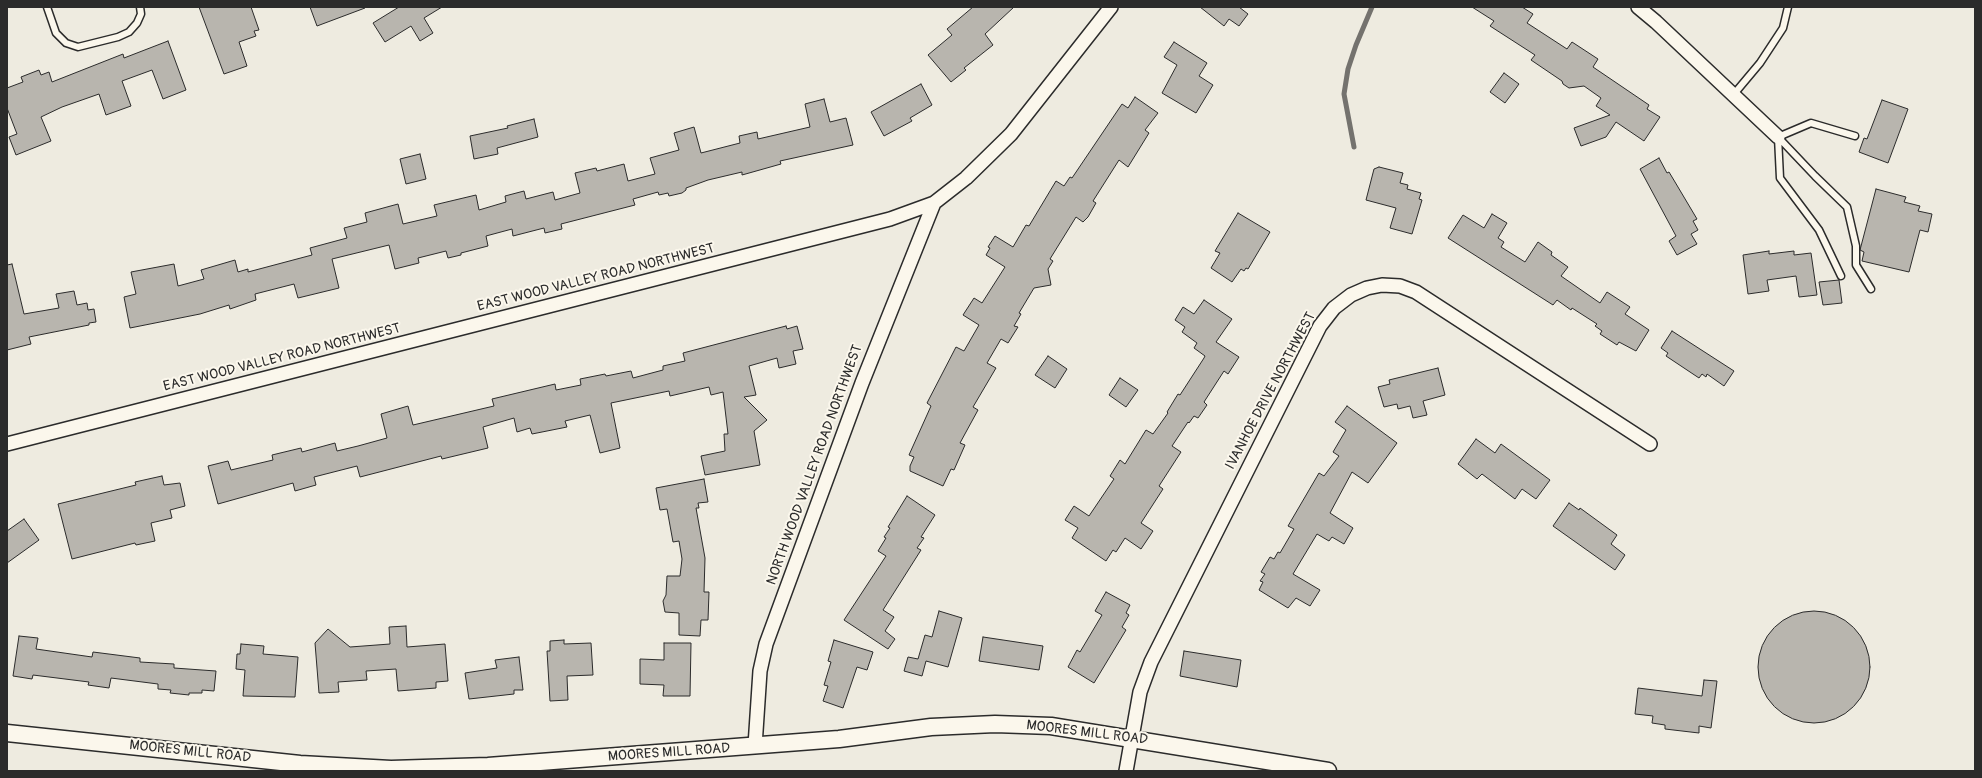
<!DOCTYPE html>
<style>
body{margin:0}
#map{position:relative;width:1982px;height:778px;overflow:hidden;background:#eeebe0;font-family:Pangolin,sans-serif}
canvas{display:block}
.frame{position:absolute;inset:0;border:8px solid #2b2b2b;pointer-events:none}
</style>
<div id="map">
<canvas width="1982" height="778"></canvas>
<div class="frame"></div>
</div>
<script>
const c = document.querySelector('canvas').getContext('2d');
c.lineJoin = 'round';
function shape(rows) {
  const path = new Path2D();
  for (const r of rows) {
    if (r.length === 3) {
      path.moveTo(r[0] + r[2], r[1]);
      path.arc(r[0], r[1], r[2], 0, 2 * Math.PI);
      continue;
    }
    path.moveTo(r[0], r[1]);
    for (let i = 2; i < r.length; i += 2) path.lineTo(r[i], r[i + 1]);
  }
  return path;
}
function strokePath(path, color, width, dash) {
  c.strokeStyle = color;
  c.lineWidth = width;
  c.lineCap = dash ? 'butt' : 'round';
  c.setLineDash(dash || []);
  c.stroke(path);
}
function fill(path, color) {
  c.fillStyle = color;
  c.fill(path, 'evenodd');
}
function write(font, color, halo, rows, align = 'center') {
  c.font = font + ' Pangolin,sans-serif';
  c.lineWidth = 4;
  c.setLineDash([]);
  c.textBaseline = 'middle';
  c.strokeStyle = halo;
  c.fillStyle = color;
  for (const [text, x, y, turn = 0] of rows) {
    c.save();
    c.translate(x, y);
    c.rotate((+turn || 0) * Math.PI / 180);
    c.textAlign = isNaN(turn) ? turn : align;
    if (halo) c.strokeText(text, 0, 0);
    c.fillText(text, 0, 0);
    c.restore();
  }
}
strokePath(shape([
 [1354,147,1344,94,1348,69,1356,45,1372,7]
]), '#74726e', 5);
const building = shape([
 [199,7,251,7,259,30,254,31,256,36,239,42,247,66,224,74,199,7],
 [310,7,365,7,365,8,317,26,310,7],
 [399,7,442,7,424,18,433,33,420,41,411,26,385,42,373,23,399,7],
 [973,7,1014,7,985,34,993,45,964,68,966,70,951,82,928,55,952,35,947,29,973,7],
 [1200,7,1239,7,1248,14,1239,26,1229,19,1224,26,1200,7],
 [1472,7,1522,7,1533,14,1527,23,1567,49,1572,42,1598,59,1593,67,1649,105,1647,109,1660,117,1644,141,1616,122,1606,137,1581,146,1574,128,1610,115,1596,106,1601,98,1584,86,1569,88,1563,84,1562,81,1531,60,1535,55,1490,26,1494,21,1472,7],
 [168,41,186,90,163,99,152,70,122,81,131,106,106,115,99,94,62,107,41,117,51,141,16,155,9,137,17,134,7,108,7,88,23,82,21,77,39,70,41,75,49,72,52,82,123,54,124,58,168,41],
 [1174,42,1207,63,1199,76,1213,85,1196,113,1162,93,1177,65,1164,57,1174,42],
 [1504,73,1519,84,1505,103,1490,92,1504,73],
 [921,84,932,105,910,118,912,121,884,136,871,112,921,84],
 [1135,97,1158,113,1145,130,1149,133,1128,167,1119,160,1093,201,1096,203,1088,217,1083,222,1076,217,1050,259,1053,261,1048,269,1051,285,1034,288,1019,313,1021,314,1014,326,1018,327,1008,343,1001,339,987,363,996,368,973,407,978,410,960,443,965,445,954,470,951,469,943,486,910,471,910,466,914,457,909,455,931,406,927,403,956,347,964,351,979,325,963,315,974,298,982,303,1005,267,986,255,990,248,988,247,995,236,1013,247,1026,225,1029,226,1056,181,1064,186,1070,177,1072,178,1122,104,1128,108,1135,97],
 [824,99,830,122,846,118,853,145,780,161,781,164,742,175,742,172,708,180,686,188,686,190,682,193,669,196,668,193,659,195,658,192,633,199,635,205,561,224,562,229,545,233,544,228,513,236,512,229,486,236,488,246,461,253,461,255,448,258,446,251,418,258,419,263,395,269,389,245,332,259,339,288,298,298,294,284,255,294,256,300,230,309,229,305,200,314,130,328,124,297,136,294,131,272,174,264,178,286,204,279,201,270,235,260,238,272,248,269,248,272,312,255,310,248,347,238,344,228,367,222,365,213,398,204,403,224,437,216,434,205,476,195,479,210,506,202,505,196,524,191,526,199,553,192,555,200,580,193,575,173,596,168,597,171,624,164,628,181,655,174,650,158,679,150,674,133,694,127,701,153,740,143,739,136,757,132,758,139,810,127,805,104,824,99],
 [1882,100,1908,109,1888,163,1859,152,1864,138,1867,139,1882,100],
 [534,119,538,137,497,148,498,154,474,159,470,136,508,128,507,126,534,119],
 [420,154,426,179,406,184,400,159,420,154],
 [1659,158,1667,173,1669,172,1675,182,1697,219,1693,221,1698,230,1691,234,1697,244,1677,255,1669,241,1676,236,1640,169,1659,158],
 [1379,167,1403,173,1400,183,1408,185,1407,189,1421,193,1419,199,1422,200,1412,234,1390,228,1396,208,1366,200,1374,169,1379,167],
 [1876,189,1906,197,1904,202,1920,206,1918,211,1932,214,1928,232,1920,230,1909,272,1862,261,1864,252,1860,250,1876,189],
 [1238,213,1270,232,1248,269,1246,268,1244,271,1241,269,1232,282,1211,268,1220,253,1215,251,1238,213],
 [1492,214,1507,223,1498,238,1504,242,1501,247,1525,262,1538,242,1552,252,1551,255,1568,267,1561,276,1600,303,1607,292,1630,307,1625,314,1649,330,1636,351,1619,342,1617,345,1600,334,1602,331,1595,326,1597,324,1572,308,1571,310,1557,300,1553,305,1448,238,1463,215,1484,228,1492,214],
 [1769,251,1769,254,1794,251,1794,255,1811,253,1817,295,1799,297,1796,276,1767,280,1769,291,1748,294,1743,255,1769,251],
 [12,264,24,314,59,308,56,294,74,291,77,305,87,303,88,310,94,309,96,322,89,323,89,325,29,337,31,344,7,350,7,265,12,264],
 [1839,280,1842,303,1823,305,1819,282,1839,280],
 [1204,300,1232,319,1216,342,1239,357,1228,374,1224,371,1204,402,1207,405,1198,418,1194,416,1189,423,1188,422,1172,446,1181,452,1159,486,1163,489,1141,523,1153,531,1141,549,1125,538,1116,552,1113,550,1106,561,1072,538,1078,528,1065,520,1074,506,1089,516,1114,479,1110,476,1120,460,1125,464,1146,430,1153,434,1168,413,1167,412,1178,394,1180,395,1204,358,1205,356,1194,348,1197,343,1182,332,1185,327,1175,320,1183,307,1194,314,1204,300],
 [786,326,787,329,797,326,803,349,793,351,796,364,779,368,777,358,749,366,756,395,744,397,767,420,754,431,760,465,705,475,701,456,725,451,724,434,728,434,723,392,711,395,709,387,670,396,669,391,611,403,620,448,600,453,590,415,565,421,567,427,532,434,530,428,517,432,514,418,483,427,488,448,442,459,441,456,360,477,357,466,314,477,316,485,295,491,293,483,218,504,208,466,228,461,231,470,273,460,272,455,301,448,302,452,335,443,337,451,358,446,387,438,381,414,408,406,413,425,494,406,492,399,555,384,556,390,581,385,580,379,605,374,606,376,631,371,633,378,663,370,663,366,685,361,683,353,786,326],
 [1672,331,1734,371,1724,386,1707,374,1706,377,1702,374,1699,378,1666,356,1668,353,1661,348,1672,331],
 [1048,356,1067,369,1055,388,1035,375,1048,356],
 [1438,368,1445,395,1423,401,1427,415,1413,418,1410,406,1398,409,1397,404,1384,407,1378,387,1390,384,1389,380,1438,368],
 [1120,378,1138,390,1126,407,1109,395,1120,378],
 [1347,406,1397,443,1368,483,1352,472,1330,513,1353,528,1344,544,1332,537,1329,541,1317,534,1293,574,1320,590,1310,606,1296,598,1288,608,1259,590,1263,582,1260,581,1265,574,1261,572,1270,557,1274,559,1278,552,1280,553,1294,529,1288,526,1319,473,1324,476,1339,456,1333,452,1346,430,1335,422,1347,406],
 [1476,439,1495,453,1501,444,1550,480,1536,499,1522,489,1515,499,1482,474,1477,479,1458,464,1476,439],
 [162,476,164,485,180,483,185,506,170,510,172,518,151,523,155,541,136,545,135,543,72,559,58,504,136,485,135,482,162,476],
 [704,479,708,502,698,503,699,508,696,508,705,558,704,592,709,592,708,620,701,620,700,636,679,635,679,613,665,612,663,601,666,595,667,576,680,576,682,559,679,541,673,542,667,509,660,510,656,488,704,479],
 [907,496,935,515,921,537,924,538,917,548,921,550,883,610,894,617,885,631,895,639,888,649,844,620,886,556,878,551,886,538,884,537,890,528,888,527,907,496],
 [1569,503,1579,510,1580,508,1617,535,1611,544,1625,555,1615,570,1553,526,1569,503],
 [24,519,39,540,7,563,7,531,24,519],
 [1106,592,1130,605,1126,613,1129,615,1122,627,1126,630,1094,683,1068,667,1077,650,1080,652,1102,615,1095,611,1106,592],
 [1814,667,56],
 [939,611,962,618,948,667,926,661,922,676,904,671,908,657,918,659,925,635,932,637,939,611],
 [406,626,407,647,445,644,448,681,436,682,436,688,398,691,396,669,366,671,367,680,338,682,339,692,319,693,315,643,328,629,350,647,390,644,389,627,406,626],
 [19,636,38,638,36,649,92,657,93,652,140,658,140,662,174,664,174,668,216,671,214,691,202,690,202,693,189,693,189,695,170,693,171,690,158,689,158,684,111,678,109,688,88,685,89,682,33,675,32,679,13,676,19,636],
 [983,637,1043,646,1039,670,979,661,983,637],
 [564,640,564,644,591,643,593,675,567,676,568,700,550,701,547,651,550,651,550,641,564,640],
 [834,640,873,652,867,670,857,667,843,708,823,701,828,686,824,685,831,662,828,661,834,640],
 [664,643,691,643,690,696,663,696,664,685,640,684,640,659,664,660,664,643],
 [241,644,264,646,263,654,298,657,295,697,243,696,245,670,236,669,237,654,240,654,241,644],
 [1184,651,1241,660,1237,687,1180,676,1184,651],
 [519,657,523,690,514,690,514,694,469,699,465,673,497,668,495,660,519,657],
 [1704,680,1717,681,1711,728,1699,726,1699,733,1665,729,1665,725,1652,723,1653,716,1635,714,1638,688,1702,696,1704,680]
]);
fill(building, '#b8b5ae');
strokePath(building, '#2b2b2b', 1);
const service = shape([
 [47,7,56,33,66,43,78,47,118,37,129,32,137,23,141,14,140,7],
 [1734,94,1760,63,1783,28,1788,7],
 [1778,137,1815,176,1847,207,1856,246,1856,265,1871,289],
 [1778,137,1780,178,1819,230,1841,276],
 [1778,137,1811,123,1855,136]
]);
const minor = shape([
 [1638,7,1656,22,1778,137],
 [7,444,890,219,934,203,966,178,1011,134,1111,7],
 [755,746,760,671,766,644,862,383,934,203],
 [1126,771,1140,692,1151,662,1320,326,1334,308,1351,295,1367,288,1382,285,1400,286,1416,292,1650,444]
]);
const tertiary = shape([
 [7,733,300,764,391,769,488,766,839,739,931,727,995,724,1051,726,1328,771]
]);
strokePath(service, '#2b2b2b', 9);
strokePath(minor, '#2b2b2b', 16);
strokePath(tertiary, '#2b2b2b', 19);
strokePath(service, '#fbf7ec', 6);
strokePath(minor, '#fbf7ec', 13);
strokePath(tertiary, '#fbf7ec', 16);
write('14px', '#2b2b2b', '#fbf7ec', [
 ["EAST WOOD VALLEY ROAD NORTHWEST",596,278,-14],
 ["EAST WOOD VALLEY ROAD NORTHWEST",282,358,-14],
 ["IVANHOE DRIVE NORTHWEST",1271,391,-62],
 ["NORTH WOOD VALLEY ROAD NORTHWEST",815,465,-70],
 ["MOORES MILL ROAD",1087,733,7],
 ["MOORES MILL ROAD",190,752,6],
 ["MOORES MILL ROAD",669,753,-4]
]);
</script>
